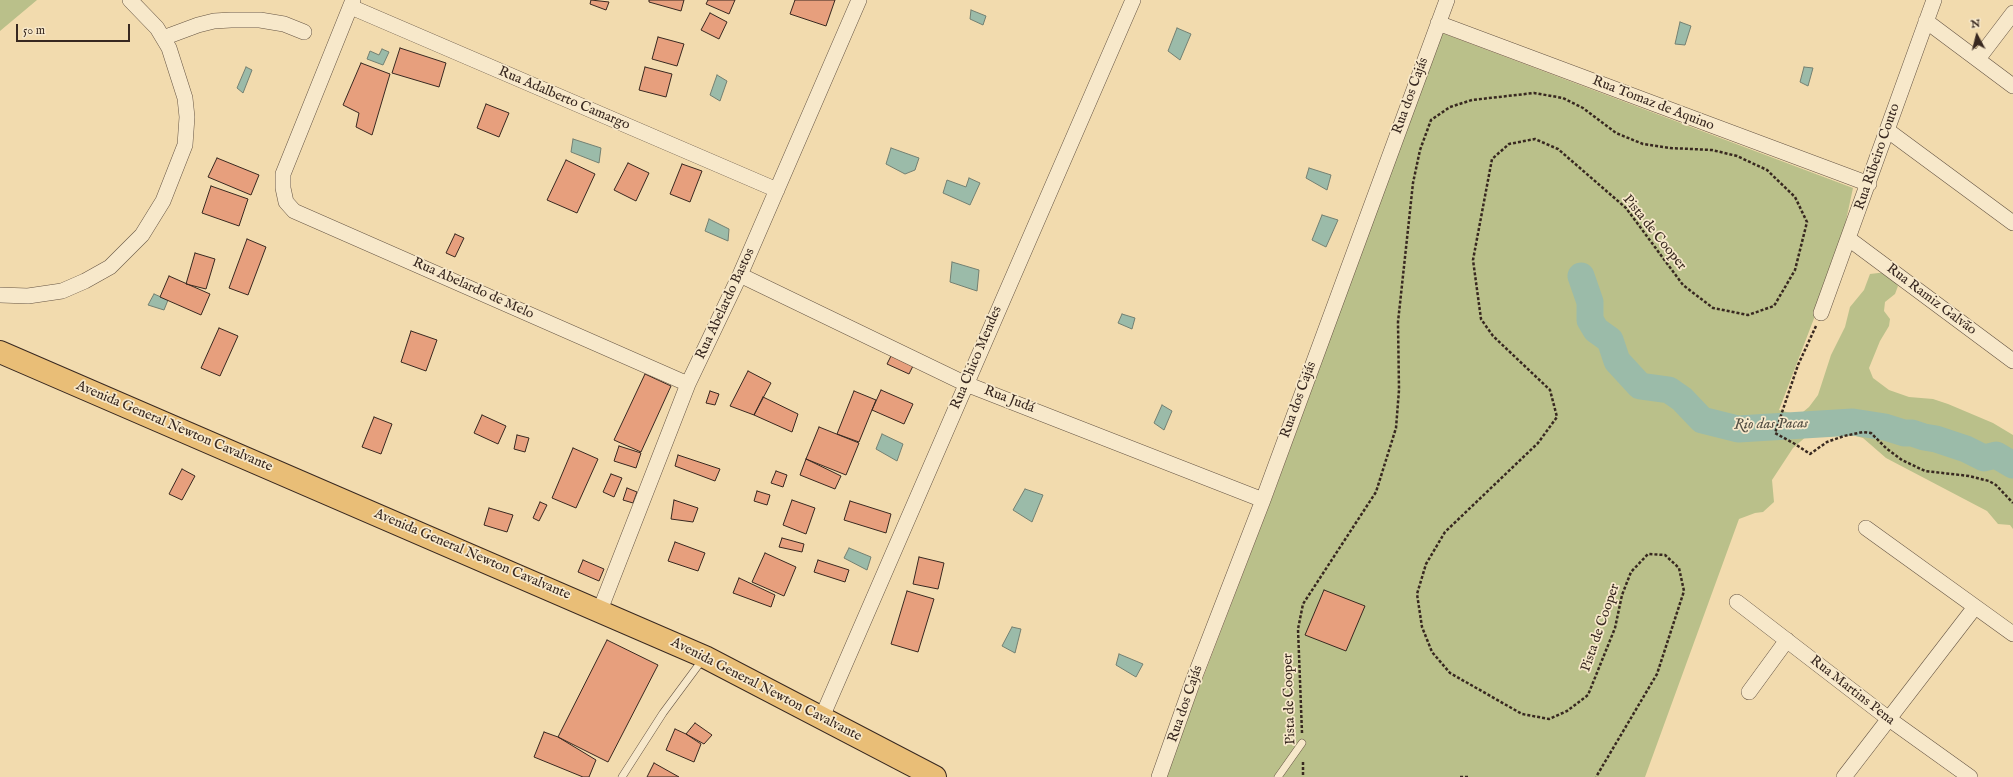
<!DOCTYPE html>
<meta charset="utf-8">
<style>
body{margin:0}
#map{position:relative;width:2013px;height:777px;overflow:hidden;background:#f2dbae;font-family:"IM FELL English",serif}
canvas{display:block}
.north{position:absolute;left:1957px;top:16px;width:40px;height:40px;-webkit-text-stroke:3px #f7e8ca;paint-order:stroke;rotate:353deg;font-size:11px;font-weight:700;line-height:16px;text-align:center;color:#382820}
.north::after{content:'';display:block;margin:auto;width:14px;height:18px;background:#382820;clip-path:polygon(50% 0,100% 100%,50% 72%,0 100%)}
.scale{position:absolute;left:16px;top:24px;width:114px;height:18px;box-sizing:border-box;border:2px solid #382820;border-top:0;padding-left:5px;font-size:12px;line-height:14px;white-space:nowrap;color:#382820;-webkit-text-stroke:3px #f7e8ca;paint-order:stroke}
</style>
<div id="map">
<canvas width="2013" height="777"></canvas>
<div class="north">N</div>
<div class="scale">50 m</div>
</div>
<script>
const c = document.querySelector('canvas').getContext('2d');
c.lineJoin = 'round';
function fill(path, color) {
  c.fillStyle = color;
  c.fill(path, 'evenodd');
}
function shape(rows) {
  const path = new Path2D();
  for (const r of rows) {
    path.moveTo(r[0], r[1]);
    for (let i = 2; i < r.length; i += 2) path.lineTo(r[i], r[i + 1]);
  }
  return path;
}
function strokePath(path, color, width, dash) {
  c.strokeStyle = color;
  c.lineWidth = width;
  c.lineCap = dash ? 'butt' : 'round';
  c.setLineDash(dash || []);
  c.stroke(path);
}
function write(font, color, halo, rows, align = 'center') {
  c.font = font + ' "IM FELL English",serif';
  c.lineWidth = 3.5;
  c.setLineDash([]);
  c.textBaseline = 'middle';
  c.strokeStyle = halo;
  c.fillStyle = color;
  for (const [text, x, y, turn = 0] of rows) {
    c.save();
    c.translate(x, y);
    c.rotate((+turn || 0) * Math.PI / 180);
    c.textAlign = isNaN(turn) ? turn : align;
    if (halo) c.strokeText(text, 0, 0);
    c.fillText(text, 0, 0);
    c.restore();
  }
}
fill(shape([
 [0,0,37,0,0,31],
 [1442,33,1853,188,1839,253,1779,410,1794,414,1803,412,1809,407,1818,395,1831,355,1845,327,1850,307,1864,290,1870,274,1887,272,1898,286,1895,294,1885,302,1884,311,1890,319,1889,326,1880,341,1869,368,1873,378,1889,390,1909,397,1933,399,1948,404,1993,423,2013,435,2013,529,2010,525,1998,524,1987,511,1886,458,1863,438,1845,433,1823,432,1808,435,1793,448,1772,480,1774,502,1763,512,1755,513,1739,519,1645,777,1165,777,1275,490]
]), '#bac08a');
const water = shape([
 [971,10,986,16,983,25,970,19,971,10],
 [1680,22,1691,26,1685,45,1675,44,1680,22],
 [1177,28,1191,34,1180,60,1168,51,1177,28],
 [382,49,389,52,383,65,367,59,370,51,379,55,382,49],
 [246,67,252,70,243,93,237,88,246,67],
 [1804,67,1813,68,1808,86,1800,82,1804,67],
 [717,75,727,81,720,101,710,95,717,75],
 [573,139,601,148,599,163,571,152,573,139],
 [891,148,919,158,915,170,905,174,886,164,891,148],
 [1309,168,1331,175,1327,190,1306,178,1309,168],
 [969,178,980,183,970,205,943,193,947,180,966,187,969,178],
 [1322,215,1338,220,1326,247,1312,240,1322,215],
 [709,219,729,229,728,241,705,231,709,219],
 [952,262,979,270,977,291,950,282,952,262],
 [154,294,168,300,164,310,148,305,154,294],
 [1122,314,1135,318,1132,329,1118,323,1122,314],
 [1162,405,1172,411,1164,430,1154,423,1162,405],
 [882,434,903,444,897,461,876,449,882,434],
 [1025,489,1043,495,1032,522,1013,510,1025,489],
 [849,548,871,557,867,570,844,558,849,548],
 [1012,627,1021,629,1015,653,1002,646,1012,627],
 [1119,654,1143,664,1136,677,1116,665,1119,654]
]);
fill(water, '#9bbba9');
strokePath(water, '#738072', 1);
strokePath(shape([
 [1581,276,1590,302,1590,320,1596,330,1610,340,1617,361,1640,386,1669,390,1682,399,1702,420,1738,429,1853,422,1885,427,1904,433,1912,433,1924,437,1936,439,1966,449,1984,458,1996,455,2013,465]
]), '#9bbba9', 27);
const building = shape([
 [591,0,609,2,606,10,590,4,591,0],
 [649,0,684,0,681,11,649,2,649,0],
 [708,0,735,0,729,14,706,4,708,0],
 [795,0,835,0,826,26,790,14,795,0],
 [710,13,727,22,719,39,701,30,710,13],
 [658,37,684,44,677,66,652,59,658,37],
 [400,48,446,63,439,87,392,73,400,48],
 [361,63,390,74,372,135,356,127,359,113,343,105,361,63],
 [645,67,672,74,666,97,639,90,645,67],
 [486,104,509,113,499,137,477,128,486,104],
 [217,158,259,175,251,195,208,177,217,158],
 [566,160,595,174,577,213,547,200,566,160],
 [628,163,649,173,636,201,614,190,628,163],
 [682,164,702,171,690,202,670,194,682,164],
 [211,186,248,199,239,226,202,213,211,186],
 [455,234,464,238,455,257,446,253,455,234],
 [247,239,266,247,248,295,229,288,247,239],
 [195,253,215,259,206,289,186,284,195,253],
 [169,276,210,294,201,315,160,297,169,276],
 [219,328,238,336,220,376,201,368,219,328],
 [411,331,437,340,426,371,401,362,411,331],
 [891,356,913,366,909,374,887,364,891,356],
 [748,371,771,383,754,415,730,406,748,371],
 [645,374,671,386,641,452,614,440,645,374],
 [881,390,913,404,904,424,872,410,881,390],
 [710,391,719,394,715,405,706,403,710,391],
 [854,391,876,400,859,442,837,434,854,391],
 [763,397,798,414,792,432,754,415,763,397],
 [482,415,506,426,498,444,474,433,482,415],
 [374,417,392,424,381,454,362,447,374,417],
 [819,427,859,443,846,475,806,459,819,427],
 [517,435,529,438,525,452,514,449,517,435],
 [619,446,641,453,636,468,614,461,619,446],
 [573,448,598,459,576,508,552,498,573,448],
 [678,455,720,469,715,481,675,466,678,455],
 [806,459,841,476,835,489,800,475,806,459],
 [182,469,195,476,182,500,169,494,182,469],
 [776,471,787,475,783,487,771,483,776,471],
 [611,474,622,478,614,497,603,492,611,474],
 [627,488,637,492,633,503,623,500,627,488],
 [757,491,770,495,767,505,754,501,757,491],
 [674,500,698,508,693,522,671,519,674,500],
 [792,500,815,508,806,534,783,525,792,500],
 [850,501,891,514,886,533,844,520,850,501],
 [540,502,547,505,539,521,533,518,540,502],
 [489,508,513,515,507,532,484,525,489,508],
 [782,538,804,544,802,552,779,547,782,538],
 [675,542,705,553,698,571,668,561,675,542],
 [765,553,796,567,784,596,752,582,765,553],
 [919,557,944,563,938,589,913,584,919,557],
 [583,560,604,569,599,581,578,572,583,560],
 [818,560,849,570,845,582,814,572,818,560],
 [739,578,775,595,771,607,733,593,739,578],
 [1324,590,1365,606,1346,651,1305,635,1324,590],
 [907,591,934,599,918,652,891,644,907,591],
 [607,640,658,665,608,762,558,737,607,640],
 [695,723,712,735,704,744,686,734,695,723],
 [675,729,686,734,701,744,694,762,666,750,675,729],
 [544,732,558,737,596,760,589,777,583,777,534,757,544,732],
 [654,763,679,777,647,777,654,763]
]);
fill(building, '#e79f7d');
strokePath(building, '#382820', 1);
const service = shape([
 [622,777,663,713,703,659],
 [1278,777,1302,743]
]);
const minor = shape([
 [353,0,283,174,283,188,286,202,294,211,688,384],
 [351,7,777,190],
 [1926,21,2013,86],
 [1438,23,1869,184],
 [163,38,198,25,214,21,231,20,260,20,284,24,304,32],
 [1978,59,2013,13],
 [1887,130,2013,223],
 [1849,239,2013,361],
 [740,275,966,384,1263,500],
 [0,295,28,296,62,291,85,281,110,267,142,235,163,201,185,145,187,117,185,98,169,48,157,28,130,0],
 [1821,313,1934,0],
 [1866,528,2013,634],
 [1737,602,1889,719,1970,777],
 [600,610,688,384,740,275,859,0],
 [1749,692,1787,640],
 [822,717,1133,0],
 [1159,777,1193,681,1263,500,1447,0],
 [1844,777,1975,607]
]);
const primary = shape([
 [0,352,705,657,935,777]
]);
strokePath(service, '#654', 8);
strokePath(minor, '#654', 16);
strokePath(primary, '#382820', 24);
strokePath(shape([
 [1816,326,1798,365,1775,433,1795,444,1810,454,1827,442,1844,436,1863,432,1871,433,1886,448,1902,460,1925,471,1969,476,1989,481,1996,485,2013,503],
 [1302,733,1298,629,1303,604,1376,492,1396,428,1399,390,1398,322,1413,183,1420,150,1431,120,1450,107,1472,100,1534,93,1563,98,1583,108,1616,133,1643,144,1670,148,1712,150,1737,156,1767,170,1795,197,1807,222,1795,270,1774,306,1748,315,1713,308,1683,285,1626,208,1558,149,1535,139,1509,144,1492,159,1473,260,1481,319,1493,336,1550,390,1557,417,1538,443,1445,532,1426,564,1417,594,1422,627,1432,652,1450,673,1522,714,1549,719,1567,711,1588,695,1615,628,1622,595,1631,572,1648,554,1665,555,1679,568,1684,591,1657,674,1596,777],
 [1303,762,1303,777],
 [1460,777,1470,777]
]), '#382820', 2.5, [3, 2]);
strokePath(service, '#f7e8ca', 7);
strokePath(minor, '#f7e8ca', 15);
strokePath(primary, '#e9be77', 22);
write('14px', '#382820', '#f7e8ca', [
 ["Rua dos Cajás",1411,96,-70],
 ["Rua Adalberto Camargo",564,99,23],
 ["Rua Tomaz de Aquino",1653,104,21],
 ["Rua Ribeiro Couto",1878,157,-71],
 ["Pista de Cooper",1654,233,51],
 ["Rua Abelardo de Melo",473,289,24],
 ["Rua Ramiz Galvão",1931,300,37],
 ["Rua Abelardo Bastos",726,304,-65],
 ["Rua Chico Mendes",977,358,-67],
 ["Rua Judá",1009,400,21],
 ["Rua dos Cajás",1299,400,-70],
 ["Avenida General Newton Cavalvante",174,427,23],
 ["Avenida General Newton Cavalvante",472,555,23],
 ["Pista de Cooper",1601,628,-71],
 ["Avenida General Newton Cavalvante",766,690,27],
 ["Rua Martins Pena",1852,691,38],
 ["Pista de Cooper",1290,699,-92],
 ["Rua dos Cajás",1186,704,-71]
]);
write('italic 15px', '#514d42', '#f7e8ca', [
 ["Rio das Pacas",1771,425,-1]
]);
</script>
